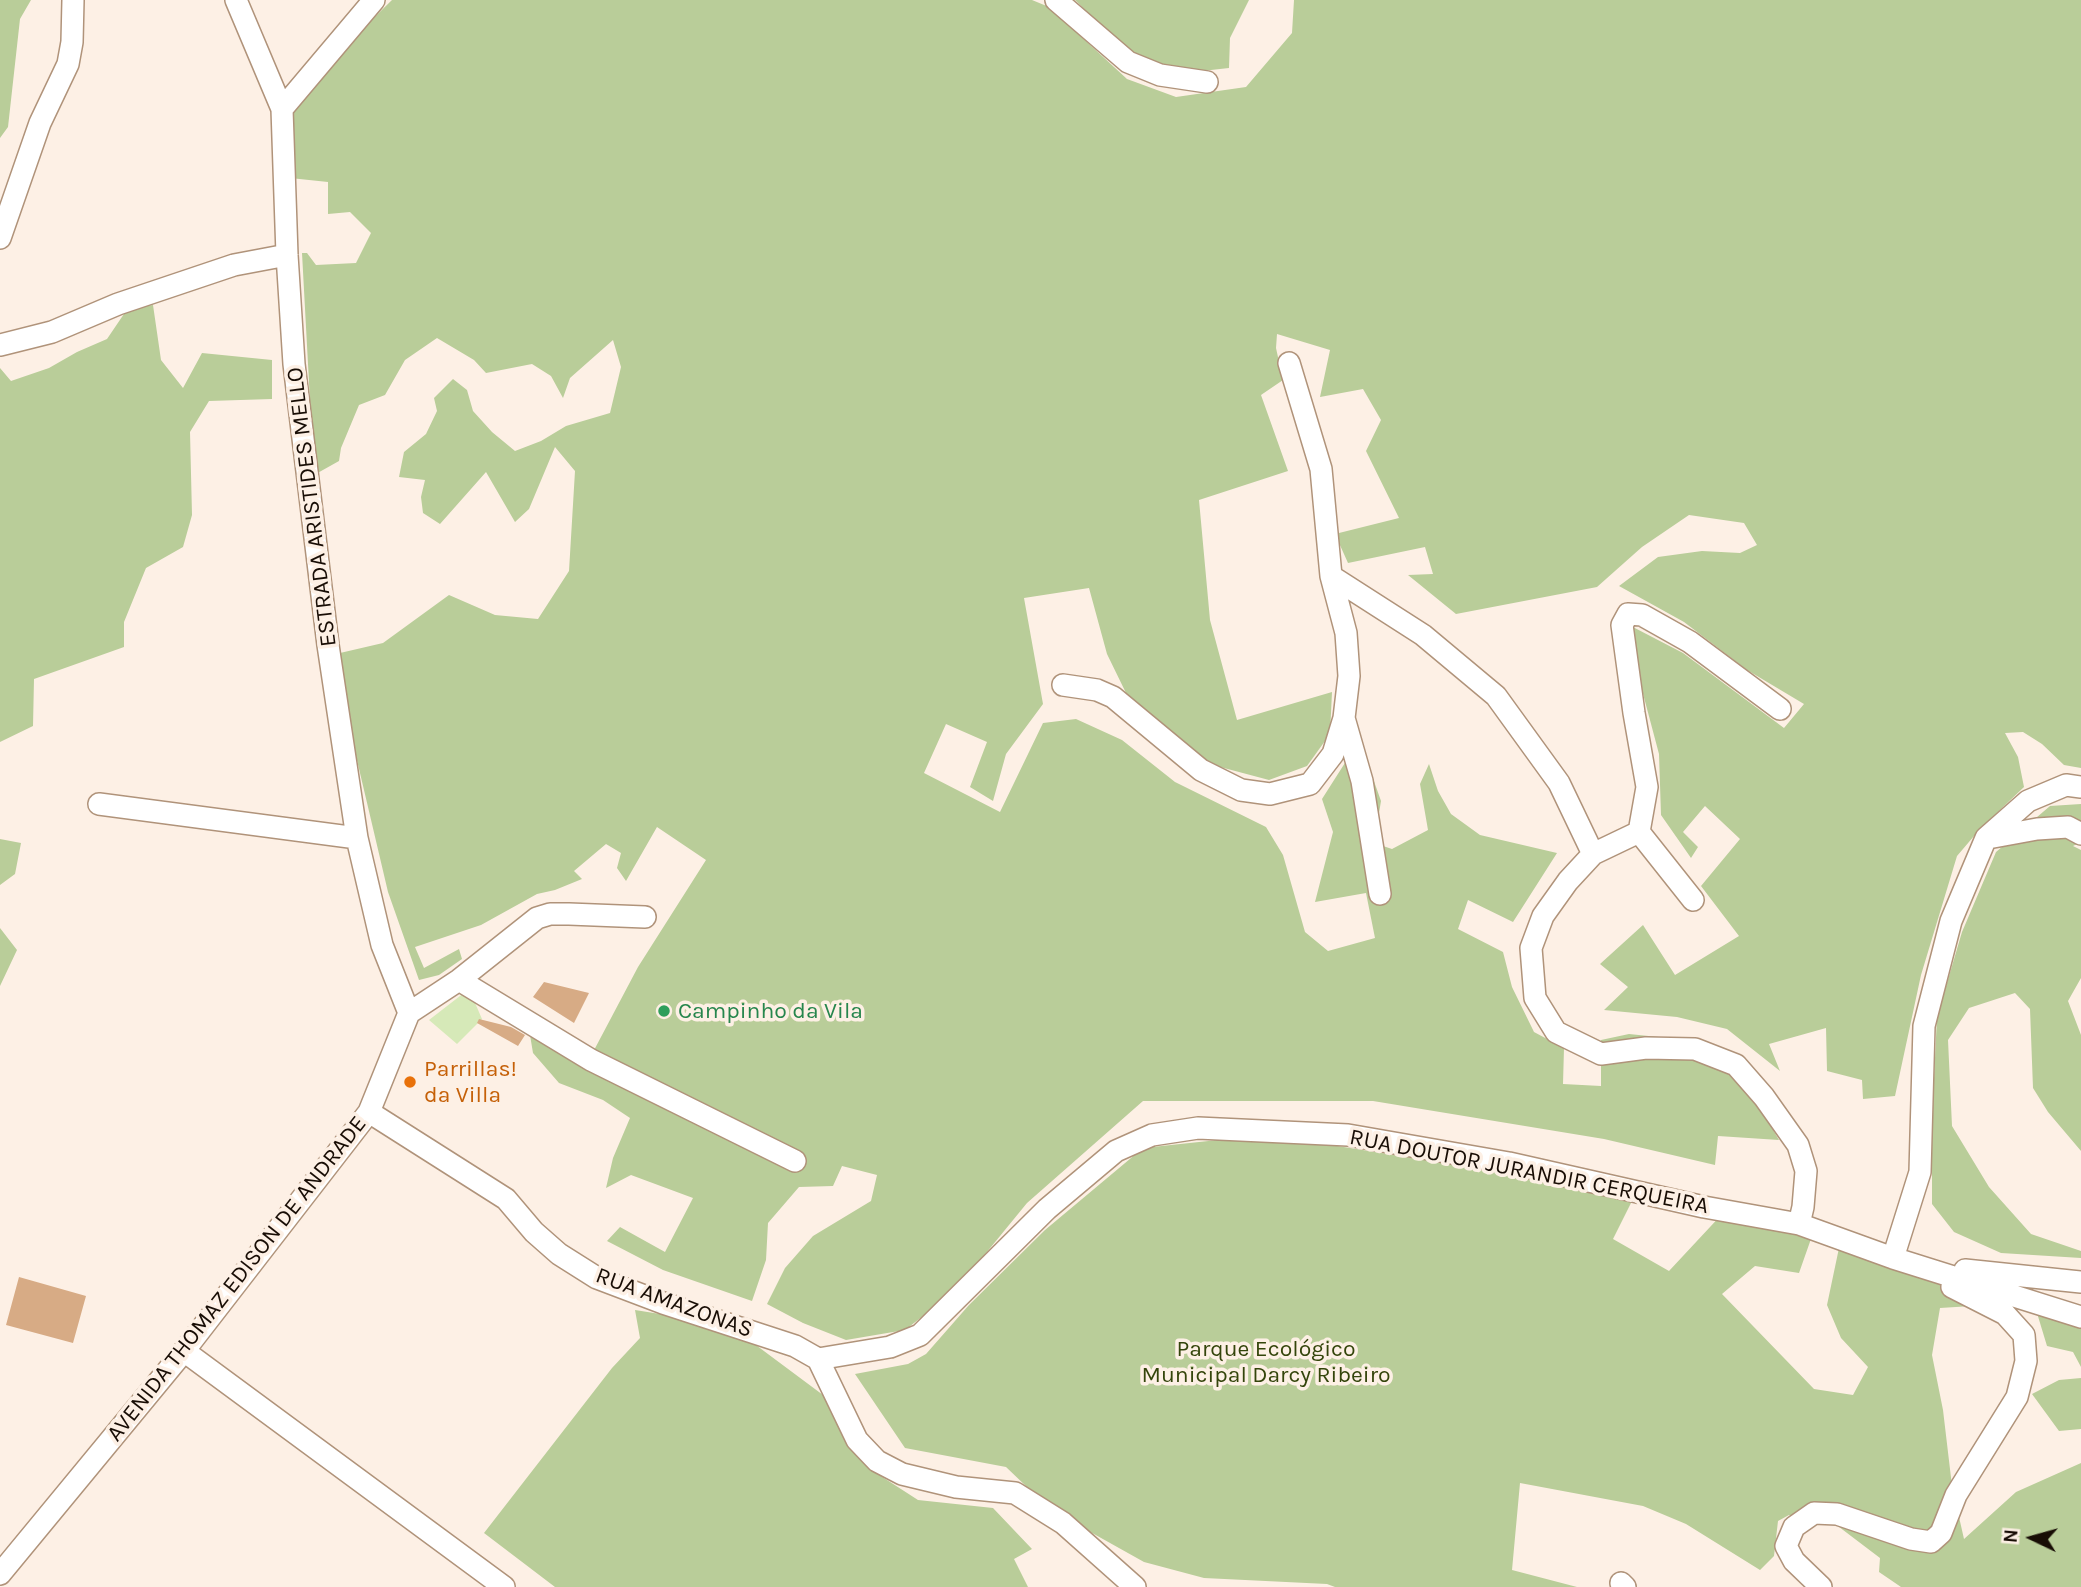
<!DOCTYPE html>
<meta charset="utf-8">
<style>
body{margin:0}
#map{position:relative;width:2081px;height:1587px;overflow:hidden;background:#fdf0e5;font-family:Karla,sans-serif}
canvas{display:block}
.north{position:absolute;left:1997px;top:1503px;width:70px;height:70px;-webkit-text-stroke:5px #fdf0e5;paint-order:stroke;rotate:275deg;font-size:19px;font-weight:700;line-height:28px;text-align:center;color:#180d05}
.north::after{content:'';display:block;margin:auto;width:24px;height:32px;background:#180d05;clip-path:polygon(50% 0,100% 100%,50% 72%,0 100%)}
</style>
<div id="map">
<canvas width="2081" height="1587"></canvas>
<div class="north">N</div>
</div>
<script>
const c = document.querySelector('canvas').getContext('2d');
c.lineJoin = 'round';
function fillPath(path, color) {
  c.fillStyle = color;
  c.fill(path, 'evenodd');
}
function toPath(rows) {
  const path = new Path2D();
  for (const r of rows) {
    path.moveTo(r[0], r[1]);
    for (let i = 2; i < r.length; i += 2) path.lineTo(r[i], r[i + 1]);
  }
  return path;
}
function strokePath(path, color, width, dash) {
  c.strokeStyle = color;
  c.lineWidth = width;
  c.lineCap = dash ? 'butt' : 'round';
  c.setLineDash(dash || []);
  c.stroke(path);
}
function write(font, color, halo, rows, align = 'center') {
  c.font = font + ' Karla,sans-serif';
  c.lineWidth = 7;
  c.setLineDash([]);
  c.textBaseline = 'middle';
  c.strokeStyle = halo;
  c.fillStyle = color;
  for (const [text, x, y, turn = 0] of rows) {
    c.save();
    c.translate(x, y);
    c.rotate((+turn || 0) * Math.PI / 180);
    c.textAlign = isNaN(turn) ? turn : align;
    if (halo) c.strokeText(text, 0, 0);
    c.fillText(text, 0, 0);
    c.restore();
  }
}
fillPath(toPath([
 [469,989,482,1019,457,1044,429,1020]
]), '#d6e9b8');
fillPath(toPath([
 [0,0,31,0,20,19,8,127,0,138],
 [392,0,1032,0,1049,7,1127,79,1176,97,1246,87,1292,33,1294,0,2081,0,2081,768,2064,765,2042,744,2023,732,2005,733,2018,757,2024,787,1980,829,1957,856,1921,975,1895,1096,1863,1099,1862,1080,1827,1071,1826,1028,1769,1044,1780,1071,1727,1029,1677,1017,1604,1010,1628,987,1600,964,1643,925,1675,975,1739,936,1701,886,1740,839,1705,806,1683,832,1698,847,1691,858,1661,815,1659,754,1629,641,1629,625,1683,653,1784,728,1804,704,1747,670,1684,622,1619,586,1658,557,1702,551,1740,553,1757,545,1744,523,1689,515,1642,547,1597,587,1456,614,1408,575,1433,574,1425,547,1348,563,1335,534,1399,518,1366,451,1381,420,1363,389,1320,397,1330,350,1277,334,1276,348,1283,380,1261,395,1288,471,1199,500,1210,620,1237,720,1332,692,1330,734,1307,766,1269,780,1209,764,1126,693,1107,654,1089,588,1024,598,1043,704,1006,754,993,801,970,787,987,742,946,724,924,773,1000,812,1043,723,1076,719,1122,740,1175,782,1266,827,1283,855,1305,932,1328,951,1375,938,1366,893,1315,902,1333,832,1322,799,1357,744,1370,770,1381,801,1374,843,1392,849,1428,830,1420,784,1429,764,1438,791,1451,814,1480,835,1557,853,1513,922,1468,900,1458,929,1503,952,1512,987,1534,1032,1564,1048,1563,1084,1601,1086,1601,1040,1629,1034,1678,1039,1719,1064,1749,1089,1779,1140,1718,1136,1715,1165,1604,1139,1373,1101,1143,1101,1027,1203,955,1291,905,1330,846,1340,803,1323,767,1304,785,1268,813,1236,871,1201,877,1175,842,1166,833,1186,799,1187,768,1223,766,1260,752,1301,663,1270,607,1241,620,1227,665,1252,693,1198,631,1175,606,1188,613,1158,630,1118,603,1100,559,1083,533,1053,530,1035,592,1054,638,967,706,860,657,827,626,881,617,868,621,853,606,844,574,871,582,879,555,890,537,894,481,925,415,947,424,968,459,949,462,959,439,975,419,980,388,892,344,705,340,653,383,643,449,595,495,615,538,619,569,571,575,471,555,447,529,509,515,522,486,472,440,524,423,513,421,497,425,480,399,477,404,452,426,434,437,411,434,398,453,379,467,390,473,411,492,432,515,451,541,441,566,426,610,413,621,367,613,340,570,378,563,398,551,376,532,364,486,373,474,360,437,338,405,360,385,395,359,405,341,448,339,461,314,475,302,253,307,253,316,265,356,263,371,233,350,212,328,214,328,182,290,178,291,109,336,55],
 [1075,0,1249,0,1230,38,1229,68,1175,74,1138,61],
 [153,305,161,360,183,388,202,353,272,360,272,399,209,401,190,432,192,515,183,547,146,568,124,622,124,647,34,679,33,726,0,742,0,368,11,381,49,368,77,352,107,339,128,308],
 [2081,804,2081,842,2073,846,2081,850,2081,978,2068,1001,2081,1035,2081,1151,2048,1112,2033,1088,2030,1009,2015,993,1969,1008,1948,1040,1952,1126,1989,1187,2031,1234,2081,1251,2081,1258,2001,1253,1954,1232,1932,1204,1932,1119,1937,1017,1962,932,1996,852,2050,806],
 [0,839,21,843,15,874,0,885],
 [0,928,17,950,0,986],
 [1227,1139,1331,1145,1636,1193,1613,1239,1669,1271,1724,1212,1812,1236,1799,1273,1755,1266,1722,1294,1814,1389,1853,1395,1868,1367,1841,1338,1827,1305,1839,1248,1937,1277,1972,1306,1940,1308,1932,1355,1943,1410,1952,1486,1964,1539,2016,1492,2081,1463,2081,1587,1901,1587,1879,1572,1880,1558,1822,1514,1805,1526,1789,1515,1778,1521,1774,1556,1760,1570,1686,1524,1643,1506,1520,1483,1512,1570,1577,1587,1335,1587,1327,1584,1204,1578,1144,1562,1051,1510,1006,1467,905,1448,855,1374,908,1364,926,1354,969,1305,1045,1230,1143,1148],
 [635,1310,729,1325,823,1395,873,1471,918,1500,993,1508,1032,1549,1014,1559,1028,1587,555,1587,484,1533,612,1368,640,1338],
 [2037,1313,2081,1329,2081,1367,2073,1352,2047,1346],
 [2081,1378,2081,1429,2059,1431,2032,1394,2059,1380]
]), '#b9cd99');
fillPath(toPath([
 [544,982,589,993,574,1023,533,997],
 [479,1019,511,1027,525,1035,518,1046,477,1023],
 [19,1277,86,1296,73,1343,6,1325]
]), '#d7ab85');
const minor = toPath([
 [236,0,282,109,287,255,294,364,328,645,357,838,382,945,409,1013],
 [1056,0,1128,62,1160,75,1207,82],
 [282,109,374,0],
 [0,238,40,123,68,64,72,42,73,0],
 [0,345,52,332,118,304,234,265,287,255],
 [1289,363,1321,469,1331,576,1423,635,1496,696,1559,783,1593,854],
 [1063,685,1097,690,1113,697,1201,770,1241,790,1270,794,1310,784,1333,754,1344,718,1349,676,1346,633,1331,576],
 [1344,718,1362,781,1380,894],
 [99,804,357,838],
 [1639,832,1647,787,1634,713,1622,625,1628,614,1642,615,1690,642,1780,709],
 [1988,838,2037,829,2068,827,2081,834],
 [1693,900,1639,832,1593,854,1568,881,1543,916,1531,948,1535,998,1556,1032,1601,1054,1646,1048,1695,1049,1736,1065,1764,1097,1798,1145,1806,1171,1803,1207,1799,1224],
 [459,980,591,1060,795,1161],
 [369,1112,506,1199,534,1232,559,1254,597,1278,663,1303,795,1346,818,1359],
 [1893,1258,1920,1172,1924,1026,1951,921,1986,838,2028,801,2066,785,2081,787],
 [1965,1270,2081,1282],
 [184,1351,504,1587],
 [818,1359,890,1347,920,1335,1047,1209,1116,1151,1152,1135,1198,1128,1348,1135,1509,1163,1704,1207,1799,1224,1893,1258,2081,1317],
 [818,1359,857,1440,877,1461,902,1474,956,1487,1015,1493,1063,1523,1135,1587],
 [0,1574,184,1351,369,1112,409,1013,459,980,537,918,550,914,569,914,645,917],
 [1621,1583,1625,1587],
 [1821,1587,1794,1561,1786,1546,1794,1527,1814,1513,1837,1514,1911,1539,1931,1542,1941,1533,1956,1495,2017,1397,2026,1361,2024,1335,2005,1314,1952,1287]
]);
strokePath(minor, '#b0937a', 24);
strokePath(minor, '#fff', 21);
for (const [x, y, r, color] of [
 [664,1011,7,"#2e9e5b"],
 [410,1082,7,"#e8710a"]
]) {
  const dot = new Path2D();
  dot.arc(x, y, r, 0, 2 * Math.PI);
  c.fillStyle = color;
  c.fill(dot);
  strokePath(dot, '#fdf0e5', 2.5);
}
write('23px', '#180d05', '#fdf0e5', [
 ["ESTRADA ARISTIDES MELLO",312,507,-97],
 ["RUA DOUTOR JURANDIR CERQUEIRA",1529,1172,11],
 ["AVENIDA THOMAZ EDISON DE ANDRADE",237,1279,-52],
 ["RUA AMAZONAS",674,1303,20]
]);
write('23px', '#27864d', '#fdf0e5', [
 ["Campinho da Vila",678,1011]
], 'left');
write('23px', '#c56008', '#fdf0e5', [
 ["Parrillas!",424,1069],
 ["da Villa",424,1095]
], 'left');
write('23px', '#34450b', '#fdf0e5', [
 ["Parque Ecológico",1266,1349],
 ["Municipal Darcy Ribeiro",1266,1375]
]);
</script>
